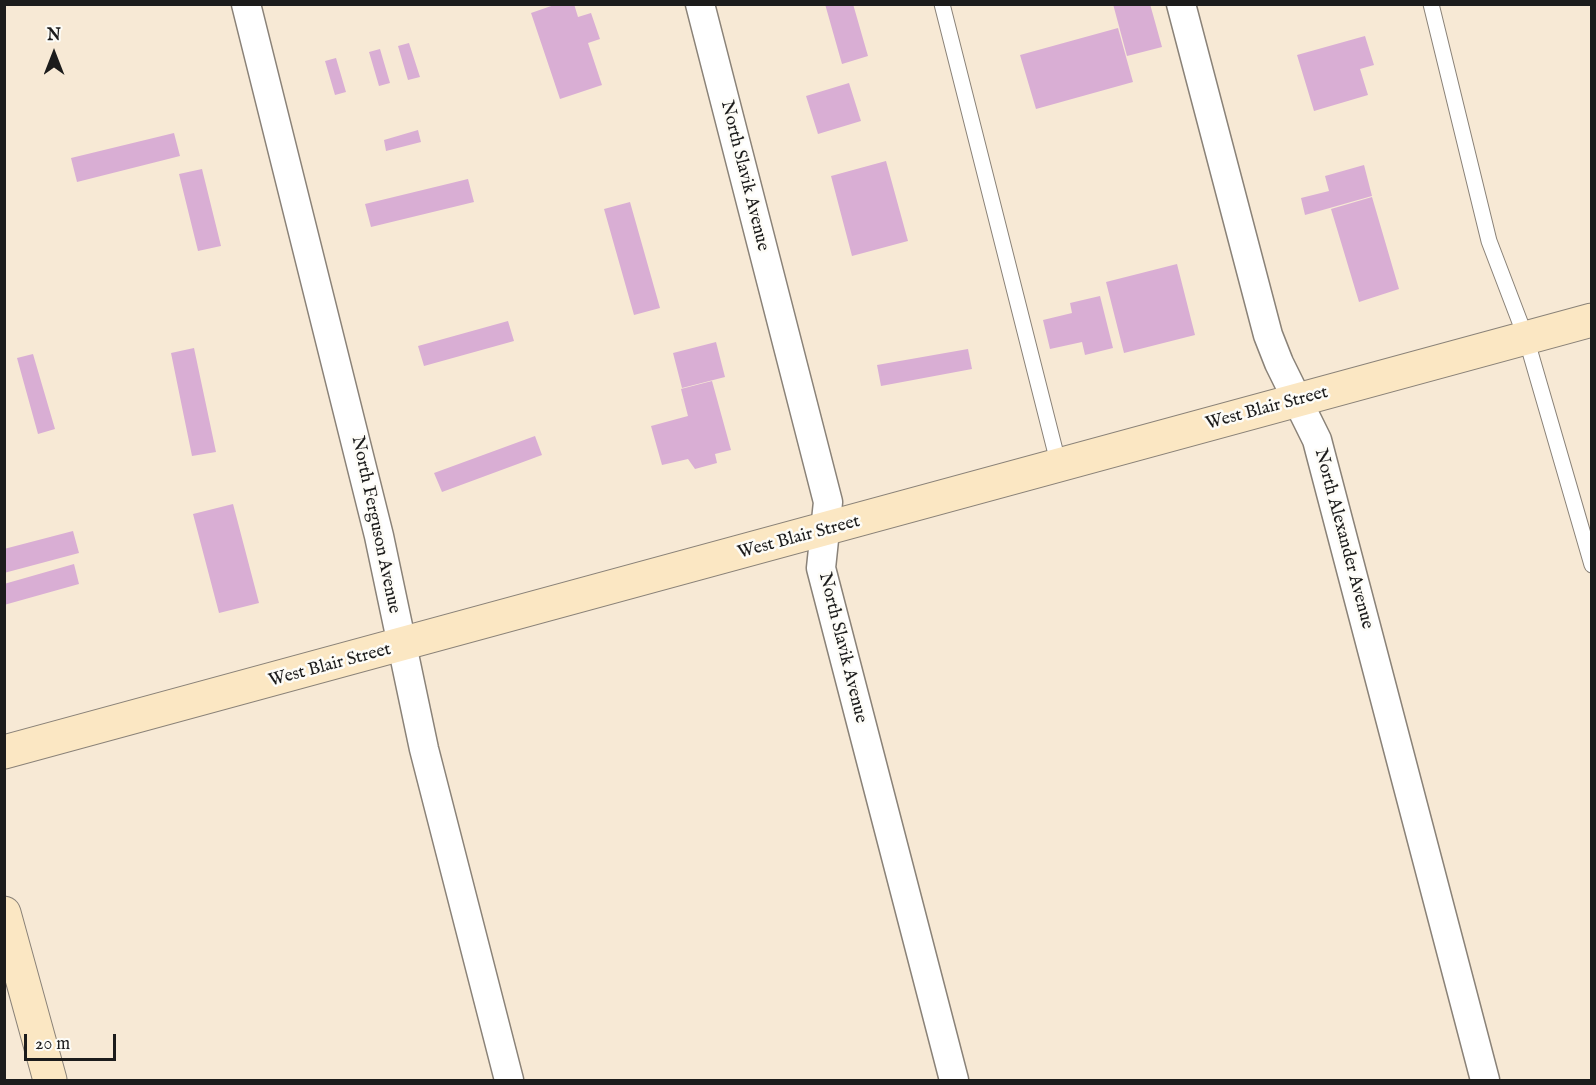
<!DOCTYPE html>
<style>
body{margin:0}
#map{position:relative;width:1596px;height:1085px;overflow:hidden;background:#f7e9d5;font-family:"IM FELL English",serif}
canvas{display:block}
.frame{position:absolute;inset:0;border:6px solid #1c1c1c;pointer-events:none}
.north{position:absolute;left:24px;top:24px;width:60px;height:60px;-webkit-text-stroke:4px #fdfcf7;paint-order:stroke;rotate:0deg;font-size:16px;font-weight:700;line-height:24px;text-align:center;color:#1c1c1c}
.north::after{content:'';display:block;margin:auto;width:21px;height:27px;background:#1c1c1c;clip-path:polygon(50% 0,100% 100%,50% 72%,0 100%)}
.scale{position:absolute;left:24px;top:1034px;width:92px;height:27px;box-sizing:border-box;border:3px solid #1c1c1c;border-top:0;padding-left:8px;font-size:18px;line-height:21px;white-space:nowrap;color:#1c1c1c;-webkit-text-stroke:4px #fdfcf7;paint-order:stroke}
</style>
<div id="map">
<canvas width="1596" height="1085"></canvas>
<div class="frame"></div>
<div class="north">N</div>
<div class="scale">20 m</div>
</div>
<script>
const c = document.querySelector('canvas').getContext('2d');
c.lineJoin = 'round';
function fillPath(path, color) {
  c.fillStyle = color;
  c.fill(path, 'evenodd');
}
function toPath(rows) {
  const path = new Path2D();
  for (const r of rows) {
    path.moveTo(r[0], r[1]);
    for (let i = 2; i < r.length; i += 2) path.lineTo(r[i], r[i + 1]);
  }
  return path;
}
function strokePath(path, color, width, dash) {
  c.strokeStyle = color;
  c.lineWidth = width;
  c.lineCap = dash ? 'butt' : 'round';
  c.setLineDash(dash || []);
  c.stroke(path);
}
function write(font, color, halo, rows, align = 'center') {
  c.font = font + ' "IM FELL English",serif';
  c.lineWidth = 5;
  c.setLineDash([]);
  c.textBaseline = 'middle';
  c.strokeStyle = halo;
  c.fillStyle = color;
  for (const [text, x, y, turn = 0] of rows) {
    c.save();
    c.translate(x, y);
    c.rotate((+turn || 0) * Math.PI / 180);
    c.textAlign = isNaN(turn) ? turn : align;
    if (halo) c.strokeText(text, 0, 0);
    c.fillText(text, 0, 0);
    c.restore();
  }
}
fillPath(toPath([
 [557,4,574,4,578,17,591,13,600,39,588,43,602,85,560,99,531,13],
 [825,4,853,4,868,56,842,64],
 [1113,4,1150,4,1162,47,1127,56],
 [1118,28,1133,82,1036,109,1020,55],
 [1365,36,1374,65,1360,69,1368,95,1314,111,1297,55],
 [409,43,420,77,408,80,398,46],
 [380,49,390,83,379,86,369,52],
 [336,58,346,92,335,95,325,61],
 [849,83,861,121,818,134,806,96],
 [418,130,421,142,386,151,384,140],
 [174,133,180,156,77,182,71,158],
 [886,161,908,241,852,256,831,176],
 [1364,165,1372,196,1305,215,1301,198,1329,191,1325,176],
 [202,169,221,246,198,251,179,174],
 [468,179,474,202,371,227,365,204],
 [1372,197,1399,289,1359,302,1331,209],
 [630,202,660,308,634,315,604,209],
 [1177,264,1195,335,1124,353,1106,282],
 [1100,296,1113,348,1085,355,1082,342,1050,349,1043,320,1072,313,1070,303],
 [508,321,514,341,424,366,418,346],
 [716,342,725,377,682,388,673,353],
 [194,348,216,452,192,456,171,353],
 [968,349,972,369,881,386,877,365],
 [33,354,55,429,38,434,17,358],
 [712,381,731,450,715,454,717,463,695,469,688,459,662,465,651,426,688,416,681,389],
 [535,436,542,455,442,492,434,473],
 [233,504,259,603,219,613,193,514],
 [73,531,79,553,4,573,4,549],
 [74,564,79,584,4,605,4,584]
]), '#d9aed4');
const lane = toPath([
 [942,4,1059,466],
 [1431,4,1489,241,1526,338,1592,565]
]);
const street = toPath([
 [246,4,379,536,424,749,509,1080],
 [700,4,828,502,821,568,954,1080],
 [1181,4,1268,335,1279,363,1317,440,1485,1080]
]);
const secondary = toPath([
 [4,752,1592,320],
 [4,913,50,1080]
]);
strokePath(lane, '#8a8278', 17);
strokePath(street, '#8a8278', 31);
strokePath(secondary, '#8a8278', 35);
strokePath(lane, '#fff', 15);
strokePath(street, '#fff', 28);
strokePath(secondary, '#fbe7c3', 33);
write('18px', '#1c1c1c', '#fdfcf7', [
 ["North Slavik Avenue",744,176,76],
 ["West Blair Street",1267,409,-15],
 ["North Ferguson Avenue",375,525,78],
 ["West Blair Street",799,538,-15],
 ["North Alexander Avenue",1343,539,75],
 ["North Slavik Avenue",842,648,76],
 ["West Blair Street",330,666,-15]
]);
</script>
